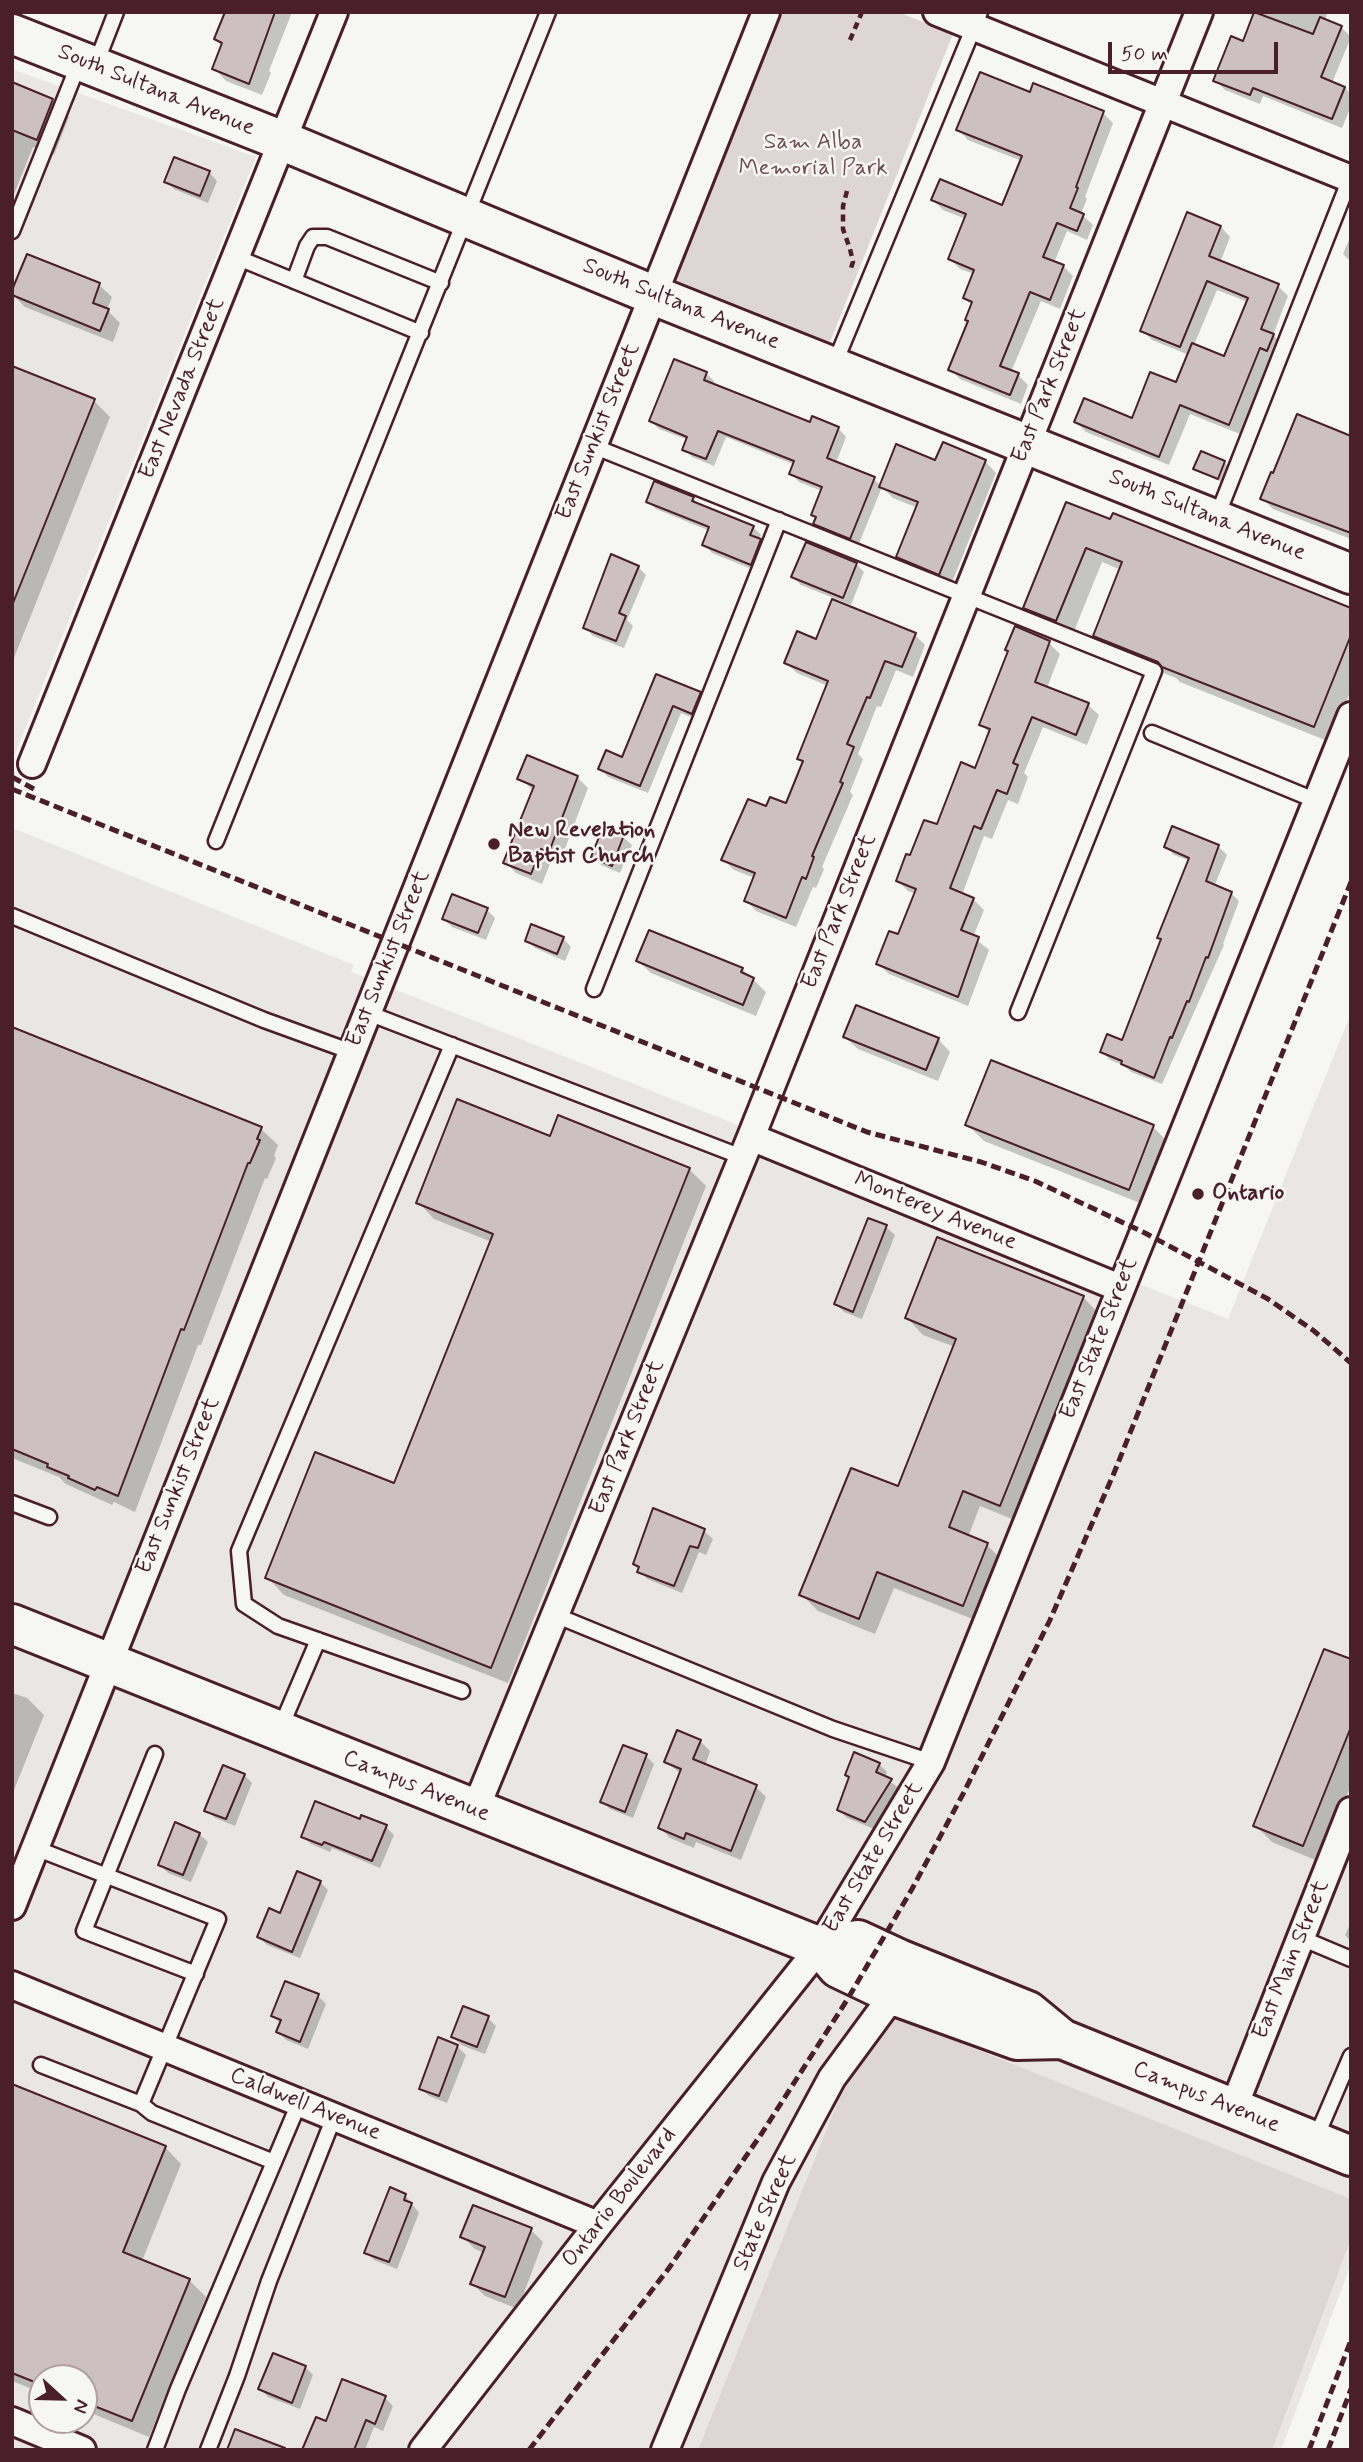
<!DOCTYPE html>
<style>
body{margin:0}
#map{position:relative;width:1363px;height:2462px;overflow:hidden;background:#f6f6f2;font-family:Mynerve,sans-serif}
canvas{display:block}
.frame{position:absolute;inset:0;border:14px solid #4a1f2b;pointer-events:none}
.north{position:absolute;left:28px;top:2364px;width:70px;height:70px;box-sizing:border-box;background:#f6f6f2;border:2px solid #b1a0a2;border-radius:50%;rotate:112deg;font-size:19px;font-weight:700;line-height:28px;text-align:center;color:#4a1f2b}
.north::after{content:'';display:block;margin:auto;width:24px;height:32px;background:#4a1f2b;clip-path:polygon(50% 0,100% 100%,50% 72%,0 100%)}
.scale{position:absolute;left:1108px;top:42px;width:170px;height:32px;box-sizing:border-box;border:4px solid #4a1f2b;border-top:0;padding-left:9px;font-size:21px;line-height:24px;white-space:nowrap;color:#4a1f2b;-webkit-text-stroke:5px #f6f6f2;paint-order:stroke}
</style>
<div id="map">
<canvas width="1363" height="2462"></canvas>
<div class="frame"></div>
<div class="north">N</div>
<div class="scale">50 m</div>
</div>
<script>
const c = document.querySelector('canvas').getContext('2d');
c.lineJoin = 'round';
function fillPath(path, color) {
  c.fillStyle = color;
  c.fill(path, 'evenodd');
}
function toPath(rows) {
  const path = new Path2D();
  for (const r of rows) {
    path.moveTo(r[0], r[1]);
    for (let i = 2; i < r.length; i += 2) path.lineTo(r[i], r[i + 1]);
  }
  return path;
}
function strokePath(path, color, width, dash) {
  c.strokeStyle = color;
  c.lineWidth = width;
  c.lineCap = dash ? 'butt' : 'round';
  c.setLineDash(dash || []);
  c.stroke(path);
}
function write(font, color, halo, rows, align = 'center') {
  c.font = font + ' Mynerve,sans-serif';
  c.lineWidth = 5;
  c.setLineDash([]);
  c.textBaseline = 'middle';
  c.strokeStyle = halo;
  c.fillStyle = color;
  for (const [text, x, y, turn = 0] of rows) {
    c.save();
    c.translate(x, y);
    c.rotate((+turn || 0) * Math.PI / 180);
    c.textAlign = isNaN(turn) ? turn : align;
    if (halo) c.strokeText(text, 0, 0);
    c.fillText(text, 0, 0);
    c.restore();
  }
}
fillPath(toPath([
 [12,69,256,157,12,761],
 [12,828,354,965,351,972,1228,1319,1351,1013,1351,2264,1281,2450,12,2450],
 [42,2378,84,2378,84,2420,42,2420]
]), '#e9e6e3');
fillPath(toPath([
 [780,12,898,12,953,34,830,342,673,279],
 [892,2016,1351,2199,1351,2238,1272,2450,698,2450,839,2099]
]), '#ddd6d5');
fillPath(toPath([
 [227,12,292,12,269,71,271,73,262,95,226,81,214,68,223,46,216,39],
 [1261,12,1328,12,1325,20,1341,27,1351,37,1332,83,1345,88,1351,94,1351,106,1342,128,1263,96,1260,104,1225,90,1215,80,1244,43],
 [12,84,52,100,69,117,54,155,33,147,12,199],
 [1034,85,1103,113,1113,123,1085,197,1087,199,1081,214,1093,225,1087,240,1067,231,1054,263,1063,266,1073,276,1060,309,1041,301,1011,372,1018,375,1028,385,1021,404,960,379,950,369,969,322,972,305,965,298,974,274,960,269,950,259,966,219,943,210,933,200,1003,208,1022,161,968,140,959,130,1031,94],
 [209,172,217,181,208,203,174,189,166,181],
 [1188,214,1221,227,1230,237,1220,263,1278,286,1288,296,1273,335,1283,345,1277,360,1271,357,1240,434,1190,414,1169,465,1086,432,1076,422,1133,420,1177,384,1189,355,1152,340,1142,330],
 [1217,290,1248,302,1225,358,1194,345],
 [1351,235,1351,262,1343,254],
 [28,256,99,285,112,297,107,310,120,323,113,342,25,307,12,294],
 [12,368,94,401,110,417,12,663],
 [706,373,714,381,713,386,811,424,838,428,846,437,836,463,874,479,881,486,936,462,985,461,996,473,951,585,910,568,898,557,918,508,893,498,882,487,858,546,823,531,815,523,817,519,813,515,822,491,799,482,791,473,795,465,726,437,714,466,692,457,684,449,688,440,659,429,651,421],
 [1351,438,1351,539,1273,509,1262,498],
 [1224,462,1228,466,1221,482,1195,469],
 [693,498,700,506,753,527,761,535,759,540,768,549,759,572,712,553,704,545,710,531,656,509,648,501],
 [1067,504,1351,610,1351,690,1330,742,1180,682,1176,678,1111,652,1095,636,1121,570,1102,562,1072,636,1041,623,1025,607],
 [856,564,864,572,851,605,801,585,793,577],
 [638,567,646,575,627,620,633,626,624,648,593,636,585,627],
 [1016,628,1049,643,1060,654,1047,688,1088,705,1099,715,1087,745,1043,727,1024,773,1028,777,1018,804,1008,800,992,839,984,836,962,895,973,899,984,910,973,937,989,950,968,1006,889,974,878,964,899,937,916,894,908,891,898,881,911,858,938,827,976,770,990,734,981,724,1009,652],
 [915,635,925,645,913,677,896,670,881,707,877,706,858,754,863,759,850,792,853,795,822,867,824,869,816,888,813,887,796,927,756,911,746,900,755,878,734,870,723,859,767,809,787,805,804,763,799,758,828,686,797,673,786,663,817,641],
 [657,677,700,694,708,702,700,721,681,713,648,793,608,777,600,769,623,760],
 [577,777,588,788,560,862,552,859,542,884,516,873,505,862,534,791,519,778],
 [604,829,623,837,632,845,620,873,601,865,593,857],
 [1173,829,1219,847,1227,855,1214,887,1231,893,1239,901,1223,944,1224,945,1162,1084,1131,1072,1125,1066,1110,1060,1102,1052,1123,1042,1162,941,1159,937,1190,861,1174,855,1166,847],
 [487,910,495,918,486,940,452,927,444,919],
 [563,938,571,947,565,961,535,948,527,940],
 [638,961,742,969,766,992,756,1016,651,973],
 [12,1029,261,1129,278,1145,274,1156,276,1158,267,1179,265,1178,201,1345,198,1345,135,1512,114,1502,112,1505,66,1484,59,1477,12,1458],
 [845,1037,938,1039,950,1052,938,1081,858,1049],
 [967,1124,1153,1127,1170,1144,1145,1205,984,1141],
 [551,1138,689,1169,706,1186,508,1683,284,1595,268,1578,395,1486,492,1242,434,1219,418,1202],
 [869,1220,886,1227,895,1235,862,1319,844,1312,836,1304],
 [1083,1297,1099,1314,1017,1521,980,1506,968,1537,987,1545,1003,1561,980,1622,894,1588,875,1634,818,1611,801,1594,899,1488,955,1347,923,1335,907,1318],
 [654,1511,704,1531,713,1539,706,1555,699,1552,682,1593,647,1579,635,1564],
 [1351,1661,1351,1785,1320,1862,1272,1842,1255,1825],
 [12,1693,27,1698,44,1715,12,1795],
 [700,1741,710,1751,705,1766,756,1787,766,1797,741,1860,696,1842,694,1848,670,1838,660,1828,681,1774,666,1762],
 [624,1747,646,1756,654,1764,633,1818,610,1809,602,1801],
 [879,1764,887,1772,885,1778,899,1788,874,1829,847,1818,839,1810,851,1779,847,1775],
 [244,1775,252,1783,235,1826,215,1818,207,1810],
 [361,1821,386,1827,394,1835,380,1868,332,1848,330,1852,311,1844,303,1836],
 [199,1834,208,1842,191,1882,168,1873,160,1865],
 [320,1882,328,1890,300,1958,267,1945,259,1937],
 [1351,1922,1351,1941,1345,1935],
 [318,1996,326,2004,308,2049,286,2040,278,2032,281,2024,273,2016],
 [488,2018,496,2026,485,2054,461,2045,453,2037],
 [439,2040,458,2047,466,2055,447,2103,429,2096,421,2088],
 [12,2086,165,2147,181,2164,142,2261,189,2280,206,2297,149,2437,84,2410,84,2378,42,2378,42,2393,12,2381],
 [405,2195,419,2213,397,2269,374,2260,366,2252],
 [531,2230,543,2242,518,2309,485,2296,472,2283,484,2253,475,2249,462,2236],
 [305,2367,313,2375,300,2409,268,2397,260,2389],
 [385,2398,393,2406,383,2431,374,2427,365,2450,306,2450,327,2423]
]), '#0003');
const building = toPath([
 [225,12,275,12,249,84,212,69,222,43,214,39,225,12],
 [1254,12,1313,34,1320,17,1342,26,1321,77,1345,87,1332,119,1253,88,1250,95,1213,81,1231,36,1243,41,1254,12],
 [980,72,1030,92,1033,83,1104,111,1076,187,1078,188,1070,208,1084,214,1077,231,1057,223,1043,257,1064,265,1050,300,1030,292,1000,366,1019,373,1010,395,948,370,968,321,965,320,972,302,963,298,974,270,948,259,966,214,931,200,940,179,1002,205,1022,156,956,130,980,72],
 [12,82,53,99,37,140,12,130,12,82],
 [174,157,210,171,200,196,164,182,174,157],
 [1187,212,1221,226,1209,256,1279,284,1261,329,1274,334,1267,351,1260,348,1229,425,1180,405,1159,457,1074,422,1084,398,1132,418,1150,372,1176,382,1192,343,1224,356,1248,298,1207,281,1180,347,1140,331,1187,212],
 [27,254,100,283,93,303,109,309,100,331,12,295,12,290,27,254],
 [674,359,707,372,704,380,810,422,812,416,839,427,827,458,875,477,850,539,813,524,816,517,811,515,822,487,789,474,794,461,718,431,706,459,682,450,687,437,649,421,674,359],
 [12,366,95,399,13,603,12,603,12,366],
 [1297,414,1351,436,1351,533,1260,499,1271,472,1273,473,1297,414],
 [943,442,986,460,939,575,896,557,918,502,879,487,896,444,935,460,943,442],
 [1201,451,1225,461,1218,479,1193,469,1201,451],
 [654,481,694,497,692,501,754,526,750,535,761,539,751,565,702,545,709,527,646,502,654,481],
 [1066,502,1110,519,1113,513,1351,608,1351,635,1314,727,1162,667,1158,662,1093,636,1122,562,1086,548,1056,621,1023,608,1066,502],
 [806,542,857,563,843,598,791,577,806,542],
 [611,554,639,566,619,613,626,616,616,641,583,628,611,554],
 [832,599,916,633,902,667,885,661,870,698,867,697,847,744,854,747,840,782,843,783,812,856,814,857,806,879,802,877,786,918,744,901,755,873,721,860,748,799,766,806,770,797,786,803,803,761,797,759,828,681,784,663,797,631,816,639,832,599],
 [1015,626,1050,641,1035,682,1089,703,1076,735,1032,717,1013,763,1018,765,1007,794,997,790,981,829,974,826,950,888,974,898,961,930,979,937,958,997,876,964,889,931,898,934,916,889,896,881,906,854,910,855,924,820,937,824,961,762,975,768,990,729,979,725,1008,651,1005,650,1015,626],
 [656,674,701,692,692,714,673,706,640,786,598,769,606,750,622,757,656,674],
 [527,755,578,776,549,852,541,849,531,874,503,863,534,786,517,779,527,755],
 [1172,826,1219,845,1206,881,1232,892,1208,958,1206,957,1189,1002,1187,1001,1172,1038,1170,1037,1154,1078,1121,1064,1122,1061,1100,1052,1107,1034,1122,1040,1161,939,1157,938,1189,858,1164,847,1172,826],
 [603,827,624,835,612,866,591,857,603,827],
 [452,894,488,908,478,933,442,919,452,894],
 [531,924,564,937,557,954,525,941,531,924],
 [649,930,743,968,741,972,754,978,743,1005,636,961,649,930],
 [856,1005,939,1038,926,1070,843,1037,856,1005],
 [12,1027,262,1127,257,1139,260,1140,250,1163,248,1163,184,1330,181,1329,118,1496,97,1487,95,1490,68,1478,69,1476,47,1467,48,1464,12,1449,12,1027],
 [991,1060,1154,1125,1129,1190,965,1125,991,1060],
 [457,1099,550,1136,558,1115,690,1168,491,1668,265,1578,315,1452,394,1483,493,1234,416,1203,457,1099],
 [868,1218,887,1225,853,1312,834,1304,868,1218],
 [937,1237,1084,1296,1000,1506,963,1491,949,1527,988,1543,963,1606,877,1572,859,1619,799,1595,851,1468,898,1486,956,1339,905,1318,937,1237],
 [653,1508,705,1529,698,1548,690,1546,674,1586,637,1572,639,1567,633,1564,653,1508],
 [1324,1649,1351,1659,1351,1727,1303,1846,1253,1826,1324,1649],
 [677,1730,701,1740,693,1759,757,1785,731,1851,686,1833,684,1839,658,1828,681,1769,664,1762,677,1730],
 [623,1745,647,1754,625,1812,600,1802,623,1745],
 [854,1752,880,1763,876,1772,892,1779,865,1822,837,1810,849,1777,845,1775,854,1752],
 [223,1765,245,1774,226,1819,204,1811,223,1765],
 [315,1801,360,1819,361,1815,387,1825,372,1861,324,1842,322,1845,301,1837,315,1801],
 [175,1822,200,1833,183,1875,158,1865,175,1822],
 [297,1871,321,1881,292,1952,257,1937,269,1908,280,1913,297,1871],
 [285,1981,319,1994,300,2042,276,2032,281,2020,271,2016,285,1981],
 [463,2006,489,2016,477,2047,451,2037,463,2006],
 [438,2037,458,2045,439,2096,419,2089,438,2037],
 [12,2084,166,2146,123,2252,190,2279,132,2421,84,2402,84,2378,42,2378,42,2385,12,2373,12,2084],
 [390,2187,406,2194,404,2200,412,2203,389,2262,364,2253,390,2187],
 [473,2205,532,2228,505,2297,470,2284,485,2247,460,2237,473,2205],
 [273,2353,306,2366,292,2403,258,2389,273,2353],
 [342,2379,386,2396,375,2424,366,2420,354,2450,302,2450,316,2417,326,2421,342,2379],
 [235,2429,285,2448,285,2450,227,2450,235,2429]
]);
fillPath(building, '#ccc1c0');
strokePath(building, '#4a1f2b', 2);
const lane = toPath([
 [95,66,116,12],
 [12,231,79,63],
 [236,257,421,333],
 [294,281,307,246,313,237,327,237,441,283],
 [834,365,980,12],
 [593,446,1154,671,1018,1012],
 [1216,519,1351,176],
 [1152,733,1317,801],
 [216,841,548,12],
 [12,916,264,1020,352,1052],
 [594,989,779,520],
 [368,1013,742,1157],
 [452,1045,239,1551,244,1604,278,1626,462,1691],
 [12,1503,49,1517],
 [555,1615,833,1729,931,1762],
 [280,1729,318,1640],
 [155,1754,84,1931,196,1974],
 [35,1848,218,1919,141,2104,152,2113,274,2162],
 [1301,1938,1351,1959],
 [41,2065,141,2104],
 [1315,2140,1351,2056],
 [155,2450,178,2389,299,2103],
 [208,2450,237,2376,269,2281,334,2117]
]);
const street = toPath([
 [937,12,1351,179],
 [32,764,334,12],
 [751,1137,1120,1288],
 [475,1810,751,1137,1199,12],
 [12,1906,766,12],
 [12,1985,598,2225],
 [1233,2109,1351,1811],
 [12,2421,82,2450],
 [423,2450,598,2225,820,1947,931,1762,1351,716],
 [665,2450,776,2182,832,2078,885,2006,901,1998]
]);
const secondary = toPath([
 [12,34,283,141,653,295,1351,574],
 [12,1624,820,1947,838,1968,901,1998,1017,2040,1062,2039],
 [820,1947,858,1940,899,1959,1028,2011,1062,2039,1351,2156]
]);
strokePath(lane, '#4a1f2b', 19);
strokePath(street, '#4a1f2b', 32);
strokePath(secondary, '#4a1f2b', 44);
strokePath(toPath([
 [850,40,862,12],
 [847,191,843,206,843,229,850,249,853,262,851,268]
]), '#4a1f2b', 4.5, [7, 5]);
strokePath(lane, '#f6f6f2', 14);
strokePath(street, '#f6f6f2', 26);
strokePath(secondary, '#f6f6f2', 38);
strokePath(toPath([
 [12,777,34,789],
 [12,789,867,1132,981,1162,1035,1181,1145,1233,1268,1299,1314,1331,1351,1363],
 [529,2450,669,2268,762,2133,847,2000,912,1889,963,1794,1050,1620,1114,1473,1351,882],
 [1309,2450,1351,2340],
 [1328,2450,1351,2389]
]), '#4a1f2b', 5, [10, 5]);
for (const [x, y, r, color] of [
 [494,844,7,"#4a1f2b"],
 [1198,1194,7,"#4a1f2b"]
]) {
  const dot = new Path2D();
  dot.arc(x, y, r, 0, 2 * Math.PI);
  c.fillStyle = color;
  c.fill(dot);
  strokePath(dot, '#f6f6f2', 2.5);
}
write('23px', '#4a1f2b', '#f6f6f2', [
 ["South Sultana Avenue",156,91,22],
 ["South Sultana Avenue",681,305,22],
 ["East Park Street",1050,386,-68],
 ["East Nevada Street",183,389,-68],
 ["East Sunkist Street",599,432,-68],
 ["South Sultana Avenue",1207,516,22],
 ["East Park Street",840,912,-68],
 ["East Sunkist Street",389,959,-68],
 ["Monterey Avenue",935,1212,22],
 ["East State Street",1100,1339,-68],
 ["East Park Street",628,1438,-68],
 ["East Sunkist Street",179,1486,-68],
 ["Campus Avenue",416,1787,22],
 ["East State Street",874,1858,-59],
 ["East Main Street",1292,1960,-68],
 ["Campus Avenue",1206,2098,22],
 ["Caldwell Avenue",305,2105,22],
 ["Ontario Boulevard",620,2198,-52],
 ["State Street",766,2213,-66]
]);
write('23px', '#6f4d56', '#f6f6f2', [
 ["Sam Alba",813,143],
 ["Memorial Park",813,169]
]);
write('bold 23px', '#4a1f2b', '#f6f6f2', [
 ["New Revelation",508,831],
 ["Baptist Church",508,857],
 ["Ontario",1212,1194]
], 'left');
</script>
